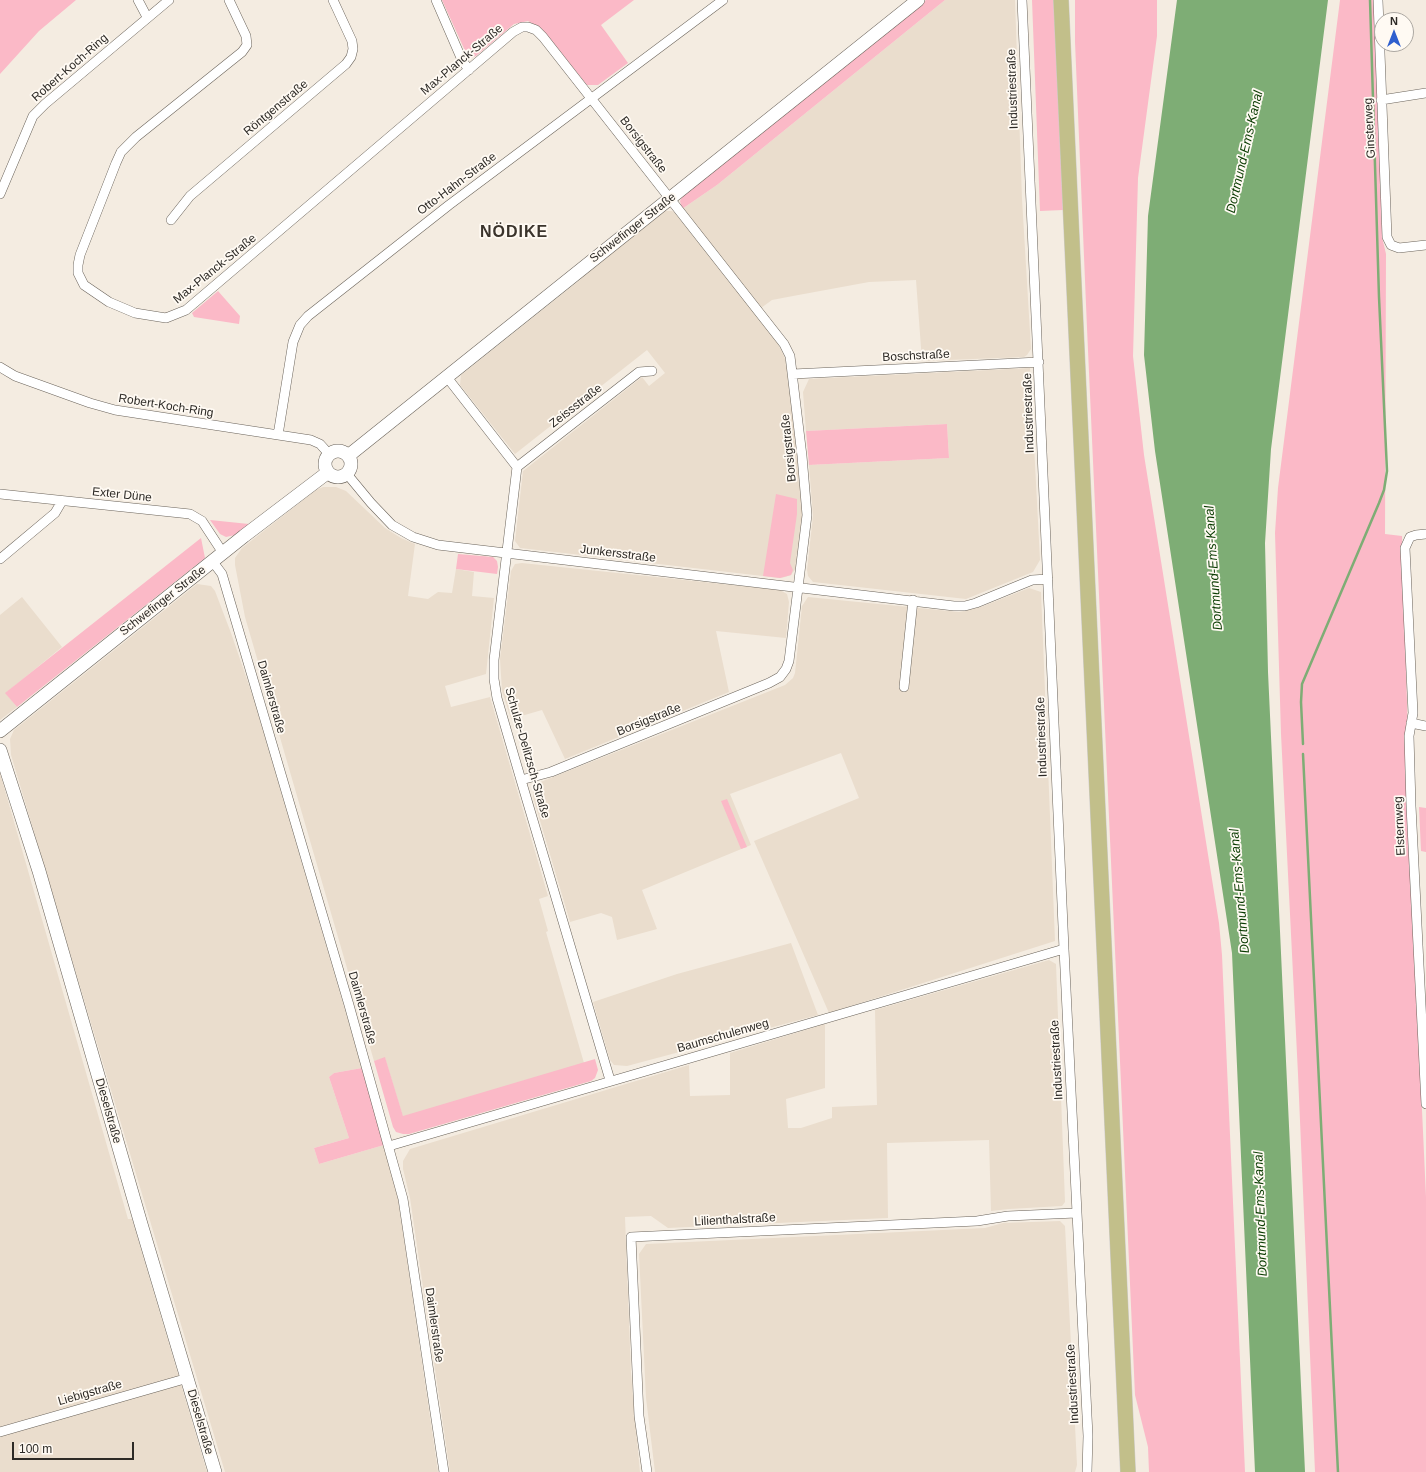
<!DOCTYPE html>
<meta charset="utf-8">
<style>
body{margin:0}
#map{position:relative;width:1426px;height:1472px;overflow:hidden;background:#f4ece1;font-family:Helvetica,sans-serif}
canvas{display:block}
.north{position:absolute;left:1374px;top:12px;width:40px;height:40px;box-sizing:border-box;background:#fffaf3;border:1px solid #aba7a1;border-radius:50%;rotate:0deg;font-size:11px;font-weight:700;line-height:16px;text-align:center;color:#2d2a26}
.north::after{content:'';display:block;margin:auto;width:14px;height:18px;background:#2f5fce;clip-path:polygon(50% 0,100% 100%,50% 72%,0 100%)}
.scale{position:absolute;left:12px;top:1442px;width:122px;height:18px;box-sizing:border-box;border:2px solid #2d2a26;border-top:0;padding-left:5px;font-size:12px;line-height:14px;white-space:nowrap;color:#2d2a26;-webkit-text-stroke:3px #fffaf3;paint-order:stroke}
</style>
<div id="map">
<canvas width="1426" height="1472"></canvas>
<div class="north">N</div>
<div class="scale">100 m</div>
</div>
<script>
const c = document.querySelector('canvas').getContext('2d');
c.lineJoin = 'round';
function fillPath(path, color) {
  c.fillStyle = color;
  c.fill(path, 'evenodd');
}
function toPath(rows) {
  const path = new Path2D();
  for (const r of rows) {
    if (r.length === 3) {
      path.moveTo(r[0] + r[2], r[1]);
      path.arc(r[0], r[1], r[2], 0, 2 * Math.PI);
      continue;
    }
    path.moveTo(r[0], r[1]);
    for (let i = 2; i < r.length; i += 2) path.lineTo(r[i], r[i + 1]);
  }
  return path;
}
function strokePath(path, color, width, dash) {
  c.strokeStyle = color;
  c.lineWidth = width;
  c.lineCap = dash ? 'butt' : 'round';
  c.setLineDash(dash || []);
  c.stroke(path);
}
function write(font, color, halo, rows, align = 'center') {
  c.font = font + ' Helvetica,sans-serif';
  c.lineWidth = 3.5;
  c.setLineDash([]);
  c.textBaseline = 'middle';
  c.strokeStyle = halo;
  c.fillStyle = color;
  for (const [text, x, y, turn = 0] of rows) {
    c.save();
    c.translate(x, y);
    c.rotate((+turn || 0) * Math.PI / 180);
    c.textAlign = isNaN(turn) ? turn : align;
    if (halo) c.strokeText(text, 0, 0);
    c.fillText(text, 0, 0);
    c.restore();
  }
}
fillPath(toPath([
 [945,0,1015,0,1022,199,1031,349,1027,355,1024,357,922,361,916,280,869,282,793,296,772,300,761,308,682,209,717,185],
 [663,211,672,211,675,213,776,340,784,356,790,375,803,513,797,567,791,575,785,577,780,578,520,548,515,541,523,471,642,377,649,386,665,373,647,350,515,454,460,385,461,375,581,279,579,276],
 [1030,368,1040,560,1033,572,966,599,813,582,808,576,807,570,813,516,809,465,949,458,947,424,806,431,803,392,809,379],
 [323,487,336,487,346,491,385,528,401,538,415,544,408,596,428,599,438,592,452,593,456,569,474,572,472,596,494,598,486,674,445,686,451,707,490,697,548,896,539,899,548,931,546,932,584,1063,403,1117,385,1058,374,1061,245,617,235,565,235,558,242,548,316,490],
 [522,563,780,590,787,594,789,602,786,638,716,631,729,692,565,759,542,710,511,719,502,691,500,659,511,571,515,564],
 [197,584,211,586,215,591,231,633,253,697,362,1068,334,1073,329,1077,349,1138,314,1148,319,1164,384,1145,398,1198,438,1472,225,1472,11,755,10,739,14,730],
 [1029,588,1041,592,1055,941,829,1013,754,841,859,798,841,753,730,794,751,845,642,890,657,929,617,940,612,917,601,913,570,922,533,797,533,792,538,783,785,685,793,678,795,673,802,606,808,597,959,612,981,607],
 [22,597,62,647,6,693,17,707,0,720,0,615],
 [0,773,128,1219,132,1219,207,1472,0,1472],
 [791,943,818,1015,627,1066,614,1065,610,1060,593,1002,677,974],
 [1049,960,1056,964,1065,1202,1062,1206,1009,1209,991,1211,989,1140,887,1143,888,1218,668,1228,651,1216,625,1217,631,1374,640,1472,450,1472,410,1198,403,1169,403,1161,410,1149,689,1065,690,1096,730,1095,730,1053,825,1024,825,1088,786,1099,788,1128,801,1128,832,1118,832,1107,877,1105,875,1010],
 [1060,1221,1065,1226,1077,1465,1075,1472,655,1472,646,1398,639,1254,646,1244,985,1228,1003,1223]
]), '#eaddcd');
fillPath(toPath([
 [0,0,76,0,39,31,0,74],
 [442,0,634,0,601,25,628,63,598,85,587,85,542,29,528,21,514,24,476,56,471,58,466,53],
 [926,0,945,0,717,185,682,209,680,201,685,191],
 [1032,0,1054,0,1063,210,1040,211],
 [1075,0,1157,0,1157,36,1138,178,1133,356,1144,455,1219,923,1222,955,1245,1472,1149,1472,1148,1447,1135,1395,1087,328,1075,42],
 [1340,0,1375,0,1382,237,1386,254,1385,534,1402,536,1414,936,1426,1197,1426,1472,1315,1472,1298,1074,1281,734,1275,533,1278,488],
 [218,291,240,316,239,324,194,317,192,313],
 [947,424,949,458,809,465,806,431],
 [776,494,797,499,797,514,790,563,793,570,791,575,780,578,763,576],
 [210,520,249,524,235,535,226,537,220,534],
 [201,538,205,558,17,707,5,693],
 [458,554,493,557,497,561,498,567,497,574,456,569],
 [727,799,747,847,741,849,721,801],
 [1419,807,1426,808,1426,852,1421,851],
 [385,1057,403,1116,595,1059,598,1070,595,1078,591,1081,409,1134,403,1134,396,1132,393,1127,374,1061],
 [362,1068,384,1145,319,1164,314,1148,349,1138,329,1077,334,1073]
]), '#fbb9c7');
fillPath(toPath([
 [1177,0,1328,0,1271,449,1265,543,1268,672,1305,1472,1255,1472,1232,953,1155,451,1144,355,1148,216]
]), '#7ead75');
strokePath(toPath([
 [1303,744,1301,702,1302,684,1379,503,1384,490,1387,471,1379,297,1370,0],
 [1303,754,1338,1472]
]), '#7ead75', 2.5);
const street = toPath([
 [138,0,147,17],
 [229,0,246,36,247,45,242,52,136,137,121,152,116,163,80,255,78,265,78,273,84,285,109,302,135,313,166,318,186,310,513,32,522,27,528,27,536,30,543,37,784,344,790,356,802,456,807,515,789,661,786,669,780,677,769,683,551,772,521,780],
 [436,0,462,60,469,70],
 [1022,0,1064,949,1088,1436,1087,1472],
 [1378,0,1387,237,1391,245,1399,248,1426,245],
 [1381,100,1426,93],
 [0,194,33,116,45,104,169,0],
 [171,220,190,196,346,64,351,57,353,49,352,41,333,0],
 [0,367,15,376,90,403,115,410,311,440,320,444,329,454],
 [793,374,1039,362],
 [446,376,517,467,494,660,494,679,497,698,521,780,610,1080],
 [278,435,293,342,300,325,308,316,449,205,723,0],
 [517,467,639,372,652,371],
 [347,474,371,503,392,525,413,537,438,545,954,606,965,606,976,603,1032,580,1048,579],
 [0,494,190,514,202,521,223,553],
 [1426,534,1416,535,1410,537,1405,548,1413,713,1409,736,1411,806,1426,1104],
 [0,559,55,513,62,501],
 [213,562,222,574,349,1005,403,1199,444,1472],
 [904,687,913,600],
 [1411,723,1426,726],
 [389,1146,1064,949],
 [0,1432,188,1378],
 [647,1472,639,1416,631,1237,977,1221,1008,1216,1076,1213]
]);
const secondary = toPath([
 [338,464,13],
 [348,456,918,0],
 [0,731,244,536,327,473],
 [0,750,39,871,141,1224,215,1472]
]);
const primary = toPath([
 [1061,0,1128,1472]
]);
strokePath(street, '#6a635a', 10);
strokePath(secondary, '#6a635a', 14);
strokePath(primary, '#cdcccb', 16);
strokePath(street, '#fff', 9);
strokePath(secondary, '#fff', 13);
strokePath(primary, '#c2bf8a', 15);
write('12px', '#2d2a26', '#fffaf3', [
 ["Max-Planck-Straße",462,60,-40],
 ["Robert-Koch-Ring",70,68,-41],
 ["Industriestraße",1013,89,-92],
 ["Röntgenstraße",276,108,-40],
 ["Ginsterweg",1370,128,-93],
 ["Borsigstraße",643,145,52],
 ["Otto-Hahn-Straße",457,184,-37],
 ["Schwefinger Straße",633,228,-38],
 ["Max-Planck-Straße",215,269,-39],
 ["Boschstraße",916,356,-3],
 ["Robert-Koch-Ring",166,406,9],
 ["Zeissstraße",576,406,-38],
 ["Industriestraße",1029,413,-92],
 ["Borsigstraße",789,448,-96],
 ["Exter Düne",122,495,6],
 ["Junkersstraße",618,554,7],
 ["Schwefinger Straße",163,601,-38],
 ["Daimlerstraße",271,697,74],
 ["Borsigstraße",649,720,-22],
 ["Industriestraße",1042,737,-92],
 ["Schulze-Delitzsch-Straße",527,753,74],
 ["Elsternweg",1400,826,-93],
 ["Daimlerstraße",362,1008,74],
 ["Baumschulenweg",723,1036,-16],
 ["Industriestraße",1057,1060,-93],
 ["Dieselstraße",108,1111,74],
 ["Lilienthalstraße",735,1220,-3],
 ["Daimlerstraße",434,1325,82],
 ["Industriestraße",1073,1384,-93],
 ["Liebigstraße",90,1393,-16],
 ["Dieselstraße",200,1422,74]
]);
write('italic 13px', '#093b00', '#fffaf3', [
 ["Dortmund-Ems-Kanal",1245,152,-77],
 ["Dortmund-Ems-Kanal",1214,568,-94],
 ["Dortmund-Ems-Kanal",1240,891,-95],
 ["Dortmund-Ems-Kanal",1261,1214,-92]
]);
c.letterSpacing = '1px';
write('bold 16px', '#3b342c', '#fffaf3', [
 ["NÖDIKE",514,233]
]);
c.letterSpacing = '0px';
</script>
